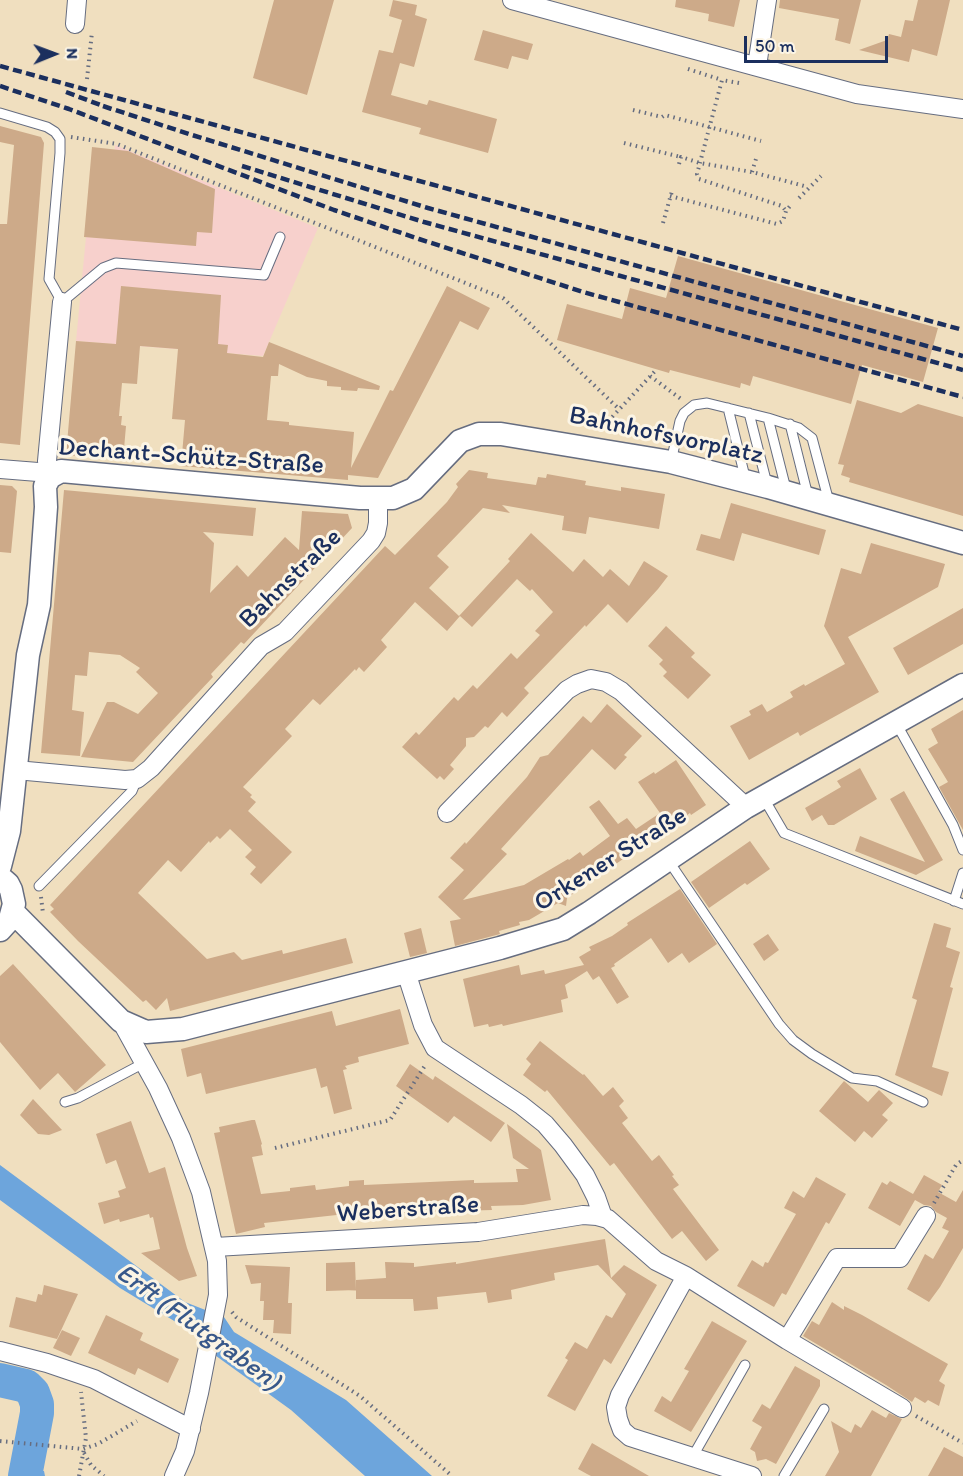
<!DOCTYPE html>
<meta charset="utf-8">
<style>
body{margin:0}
#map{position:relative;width:963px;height:1476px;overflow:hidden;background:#f0dfbf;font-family:Itim,sans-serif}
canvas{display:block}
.north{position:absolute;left:24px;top:24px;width:60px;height:60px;-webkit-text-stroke:4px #fcf5e5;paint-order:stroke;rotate:89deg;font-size:16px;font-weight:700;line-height:24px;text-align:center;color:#1b2f5e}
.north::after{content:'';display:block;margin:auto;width:21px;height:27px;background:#1b2f5e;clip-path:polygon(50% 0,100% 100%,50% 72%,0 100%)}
.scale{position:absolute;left:744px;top:36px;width:144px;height:27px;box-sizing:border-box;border:3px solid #1b2f5e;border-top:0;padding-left:8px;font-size:18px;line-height:21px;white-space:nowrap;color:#1b2f5e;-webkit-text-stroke:4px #fcf5e5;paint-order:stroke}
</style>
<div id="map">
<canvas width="963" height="1476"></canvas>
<div class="north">N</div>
<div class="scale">50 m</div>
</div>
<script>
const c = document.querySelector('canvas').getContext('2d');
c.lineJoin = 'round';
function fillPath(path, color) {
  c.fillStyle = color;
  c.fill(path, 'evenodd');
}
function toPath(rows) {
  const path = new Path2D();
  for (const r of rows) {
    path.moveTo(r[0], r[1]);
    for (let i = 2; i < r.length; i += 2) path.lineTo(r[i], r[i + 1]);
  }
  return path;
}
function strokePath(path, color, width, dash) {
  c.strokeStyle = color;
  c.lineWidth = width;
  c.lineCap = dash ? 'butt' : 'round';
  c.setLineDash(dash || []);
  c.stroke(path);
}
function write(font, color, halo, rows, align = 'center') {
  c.font = font + ' Itim,sans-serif';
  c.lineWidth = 6;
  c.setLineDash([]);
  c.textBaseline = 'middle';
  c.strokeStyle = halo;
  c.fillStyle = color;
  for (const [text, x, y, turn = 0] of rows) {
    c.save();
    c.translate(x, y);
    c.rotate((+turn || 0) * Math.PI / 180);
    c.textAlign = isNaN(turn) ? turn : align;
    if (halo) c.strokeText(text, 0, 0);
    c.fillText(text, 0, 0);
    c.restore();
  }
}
fillPath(toPath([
 [115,145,318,228,263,356,76,341,86,237,107,238]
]), '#f7d0cc');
fillPath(toPath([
 [0,1165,185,1302,208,1311,220,1311,234,1332,346,1400,432,1476,365,1476,291,1410,212,1353,189,1330,120,1288,0,1200],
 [15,1471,44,1471,45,1476,10,1476]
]), '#6da5dc');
strokePath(toPath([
 [0,1380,26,1386,33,1393,37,1404,37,1413,25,1476]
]), '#6da5dc', 34);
fillPath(toPath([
 [274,0,334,0,307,95,253,78],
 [393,0,417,5,415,15,427,19,414,67,400,63,391,95,427,105,429,100,497,119,488,153,419,134,421,128,362,112,379,50,393,53,402,20,389,16],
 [676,0,740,0,734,27,708,21,709,14,675,7],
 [780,0,861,0,850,44,835,40,839,19,779,8],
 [918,0,950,0,937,56,912,49,909,62,859,50,887,40,889,34,901,37,905,20,913,21],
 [483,30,533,44,528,60,512,56,508,69,474,60],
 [0,126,41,137,44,143,20,445,0,443,0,224,7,224,14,145,0,142],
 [92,147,128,151,215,189,212,233,197,232,196,246,84,237],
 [678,256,938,328,923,382,862,365,851,404,753,376,750,386,741,383,740,388,670,370,669,373,557,340,567,304,622,319,630,288,666,298],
 [121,286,221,295,218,344,228,345,227,353,263,357,269,342,380,386,379,390,358,388,357,391,341,390,341,387,327,386,327,381,307,377,279,364,278,376,271,376,267,420,289,422,289,425,354,432,351,468,390,390,393,391,447,286,490,308,478,330,460,321,378,478,348,475,348,480,181,466,185,420,172,419,178,349,140,346,137,384,122,383,119,416,122,416,121,425,126,426,123,460,66,455,76,341,116,344],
 [857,400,901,413,918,404,963,417,963,516,849,482,850,478,841,475,844,465,838,464],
 [469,470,488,473,487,478,536,485,538,477,546,478,547,474,586,481,585,485,621,491,621,487,665,494,659,529,589,517,586,534,562,530,564,516,502,505,510,513,483,508,437,556,449,567,429,588,459,616,510,561,508,559,531,533,573,572,584,559,603,577,610,569,629,586,644,561,668,576,658,589,627,623,608,604,586,627,585,625,524,688,529,693,507,717,502,712,488,728,485,726,474,737,466,738,466,746,450,765,454,769,444,780,440,776,437,779,402,747,416,732,419,735,454,697,458,701,473,685,477,689,511,653,517,659,540,635,535,631,553,612,532,589,530,591,517,579,472,627,460,616,447,631,415,602,381,640,387,647,364,672,359,667,356,671,355,669,320,705,313,699,285,729,292,736,243,787,252,795,250,797,256,802,248,811,292,852,261,884,250,874,256,867,245,857,252,850,230,829,220,839,217,836,210,843,209,841,181,872,168,860,138,893,207,959,234,952,242,960,282,950,283,954,346,938,353,963,170,1011,167,998,156,1010,146,1000,143,1002,78,941,50,912,54,909,50,905,385,546,395,555,447,502,458,487,456,484],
 [0,485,12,486,17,491,11,553,0,552],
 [64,490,256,508,253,536,203,532,214,543,210,593,237,565,248,577,285,537,299,550,302,511,348,514,352,528,244,644,241,642,211,674,213,677,133,762,81,757,107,702,114,702,138,714,158,693,136,672,140,668,120,655,89,652,87,676,75,675,72,710,84,712,80,756,41,753],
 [731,503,826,530,819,555,742,533,734,561,696,550,701,534,720,539],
 [871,543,945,564,938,587,848,637,879,692,805,733,800,736,798,732,749,760,730,726,751,715,749,711,762,704,767,712,793,697,790,692,804,684,805,686,845,664,824,626,841,568,861,574],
 [963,608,963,644,908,675,893,648],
 [666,626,695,653,691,657,711,675,688,699,663,676,667,672,659,664,663,660,648,646],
 [607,704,642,736,624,755,627,757,615,770,592,749,501,849,507,854,463,900,524,885,568,859,569,860,580,852,583,856,610,836,589,807,599,800,618,824,627,818,636,829,660,813,638,782,654,772,655,774,676,760,706,805,691,815,690,813,670,827,668,825,645,841,646,843,567,898,566,906,558,903,529,920,519,922,520,925,499,931,500,934,455,946,450,921,461,919,438,897,464,870,450,858,465,842,466,844,527,777,540,757,548,755,583,716,591,723],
 [963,710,963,830,939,787,948,782,928,749,938,743,931,729],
 [860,768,877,799,834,825,828,825,822,815,812,821,805,808,841,787,837,781],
 [904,791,943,860,916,875,855,851,860,836,925,862,890,799],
 [750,841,770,869,747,885,745,883,709,908,691,882],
 [680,889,717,944,689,963,682,953,668,963,651,938,614,964,615,966,611,968,629,997,617,1004,599,976,593,980,587,971,565,985,568,998,561,1000,563,1012,503,1026,502,1024,489,1027,488,1024,474,1027,463,979,519,965,521,975,544,970,545,974,584,965,579,957,591,950,589,947,612,936,628,925,627,923],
 [934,923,951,928,946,947,960,952,950,987,953,988,932,1067,949,1072,942,1096,895,1075,917,1000,912,998],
 [421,928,427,953,410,957,404,933],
 [768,934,779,950,764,961,753,944],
 [13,964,106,1065,75,1092,58,1073,40,1090,0,1042,0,976],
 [400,1009,409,1044,358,1057,359,1062,345,1066,347,1069,343,1070,352,1109,334,1114,327,1086,321,1088,316,1068,206,1094,201,1073,187,1077,181,1049,332,1011,336,1026],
 [540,1041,583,1075,584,1074,603,1096,613,1087,624,1101,619,1106,628,1118,622,1123,652,1161,659,1155,674,1175,672,1176,679,1185,673,1189,719,1250,706,1261,682,1231,672,1239,614,1163,610,1166,547,1090,545,1092,523,1075,531,1064,526,1059],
 [410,1064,433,1080,435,1076,505,1123,491,1142,454,1116,448,1123,396,1086],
 [844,1081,868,1102,879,1090,893,1103,882,1115,888,1120,872,1138,864,1131,855,1142,819,1111],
 [33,1099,62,1130,49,1135,38,1134,20,1115],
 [252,1120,255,1120,262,1144,261,1145,263,1155,252,1157,261,1194,290,1191,290,1188,315,1185,316,1190,349,1186,349,1181,364,1180,364,1185,474,1180,474,1183,518,1182,516,1169,529,1169,513,1158,507,1124,541,1150,551,1200,523,1205,491,1206,492,1210,391,1213,391,1209,264,1223,265,1227,236,1234,214,1133,220,1132,219,1127],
 [131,1121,149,1173,165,1167,187,1248,197,1276,179,1281,141,1253,160,1249,153,1217,150,1218,149,1214,120,1222,119,1219,104,1224,98,1203,120,1197,118,1191,126,1188,116,1160,106,1164,96,1134],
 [924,1175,942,1185,938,1192,956,1202,963,1190,963,1248,940,1287,929,1302,907,1289,925,1254,933,1259,949,1231,942,1228,947,1218,936,1212,931,1206,924,1205,915,1200,900,1226,868,1208,882,1182,887,1185,890,1181,913,1194],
 [816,1177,846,1194,829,1224,826,1222,786,1295,782,1293,774,1307,737,1286,752,1260,763,1267,765,1262,768,1263,796,1214,784,1208,793,1191,804,1198],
 [605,1239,611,1278,624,1265,657,1285,611,1364,604,1359,575,1411,547,1396,568,1360,565,1358,575,1342,587,1349,606,1315,612,1318,626,1294,598,1265,554,1273,555,1280,511,1290,512,1299,488,1303,486,1292,437,1297,438,1309,414,1311,413,1299,356,1299,356,1280,386,1278,385,1262,414,1263,414,1267,456,1262,456,1264],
 [355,1262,356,1290,326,1291,326,1263],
 [245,1265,290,1267,288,1303,292,1303,291,1334,273,1333,274,1320,263,1320,264,1301,260,1301,261,1283,251,1284],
 [44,1285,78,1294,57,1339,9,1327,16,1297,36,1302,38,1294,42,1295],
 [832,1302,844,1310,844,1306,862,1315,948,1364,939,1381,945,1385,939,1406,928,1400,925,1403,915,1397,912,1402,886,1385,803,1336,812,1321,819,1325],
 [106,1315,143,1333,140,1340,179,1359,168,1383,138,1368,135,1375,88,1353],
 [712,1321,747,1341,691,1432,654,1411,662,1396,671,1402,689,1371,684,1369],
 [62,1330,80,1338,71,1356,53,1348],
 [795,1366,820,1380,820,1386,776,1464,766,1459,757,1461,755,1452,750,1449,762,1427,752,1421,762,1404,770,1409],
 [872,1410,886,1418,889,1413,902,1419,871,1476,825,1476,839,1452,831,1421,851,1433,855,1424,861,1428],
 [592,1443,649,1476,591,1476,587,1474,578,1469],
 [944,1447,963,1457,963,1476,928,1476]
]), '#cdaa89');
const service = toPath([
 [0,113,47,127,55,132,60,139,60,153,49,279,62,302,103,268,116,263,264,275,280,237],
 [728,408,746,481],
 [749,413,767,484],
 [768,418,786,489],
 [790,424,808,496],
 [671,462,680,421,684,413,694,405,707,403,768,418,799,428,812,438,829,502],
 [896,723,953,825,963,850],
 [763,797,784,833,963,904],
 [668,860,779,1024,793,1040,812,1054,852,1078,877,1081,923,1102],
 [39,886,132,791,137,779],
 [954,901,963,873],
 [65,1102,78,1098,144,1063],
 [693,1456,745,1365],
 [784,1476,824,1409]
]);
const minor = toPath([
 [512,0,857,94,963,109],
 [75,24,77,0],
 [757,66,767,0],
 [0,469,38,472,50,477],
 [50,477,47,461,62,302],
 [16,770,125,780,137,779,151,768,261,646,285,632,371,541,376,533,378,523,378,499],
 [447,813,567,690,577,684,591,679,606,682,621,691,746,807],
 [406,972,423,1025,435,1048,521,1105,545,1124,563,1145,585,1175,596,1197,603,1217],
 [121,1021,158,1088,181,1138,201,1192,217,1261,218,1295,199,1393,185,1451,174,1476],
 [215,1247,478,1232,583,1215,597,1216,608,1219,656,1261,686,1276,620,1395,616,1407,618,1419,622,1430,630,1437,752,1476],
 [686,1276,787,1340,837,1258,900,1258,926,1216],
 [787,1340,902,1408],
 [0,1351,47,1363,94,1379,191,1429]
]);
const tertiary = toPath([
 [0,866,9,831,28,655,39,605,46,507,45,486,50,477,61,471,360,498,393,498,414,489,460,441,479,434,501,434,671,462,768,487,963,543],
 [0,877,8,884,11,890,14,904,10,919,0,930],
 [13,912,121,1021,146,1032,183,1029,500,948,563,929,589,913,746,807,963,685]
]);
strokePath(service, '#666d80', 11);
strokePath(minor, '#666d80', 20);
strokePath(tertiary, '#666d80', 25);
strokePath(toPath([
 [688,69,722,80],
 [87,79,92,32],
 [739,83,722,80,697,174,699,179,782,206,786,211],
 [633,110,662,117,665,115,761,141],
 [71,137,117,144,503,298,620,410],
 [624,143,681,157],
 [679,164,681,157,700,163,752,172,808,187],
 [752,172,756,159],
 [670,196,777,224,783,221,786,211,790,206],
 [799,198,821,176],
 [663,223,672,191],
 [650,376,681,399],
 [600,430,657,369],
 [41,897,43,913],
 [275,1148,390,1120,426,1064],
 [934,1203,956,1165,963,1160],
 [232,1312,236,1317,360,1396,452,1476],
 [916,1416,963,1443],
 [0,1441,83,1449,98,1444,137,1421],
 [84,1453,91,1465,104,1476],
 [79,1476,86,1438,81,1392]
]), '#666d80', 4, [1.5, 4.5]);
strokePath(service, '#fff', 9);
strokePath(minor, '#fff', 18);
strokePath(tertiary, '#fff', 22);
strokePath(toPath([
 [0,66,963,330],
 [0,86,69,109,334,210,419,239,583,292,963,397],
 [66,92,111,109],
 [103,106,192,135,428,208,963,356],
 [242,166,424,222,963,370]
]), '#1b2f5e', 4.5, [9, 4.5]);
write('26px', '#1b2f5e', '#fcf5e5', [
 ["Bahnhofsvorplatz",666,436,12],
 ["Dechant-Schütz-Straße",191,457,4],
 ["Bahnstraße",291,579,-44],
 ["Orkener Straße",611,860,-32],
 ["Weberstraße",408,1210,-4]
]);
write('italic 27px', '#38588a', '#fcf5e5', [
 ["Erft (Flutgraben)",198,1328,36]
]);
</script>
